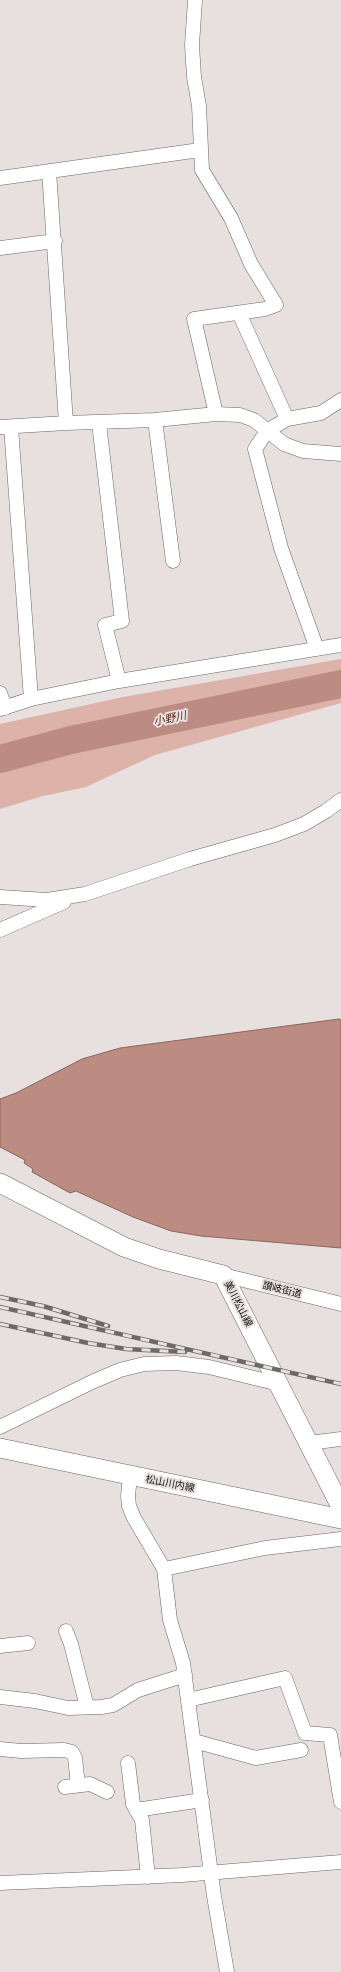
<!DOCTYPE html>
<meta charset="utf-8">
<style>
body{margin:0}
canvas{display:block;background:#e7e0df}
</style>
<canvas width="341" height="1972"></canvas>
<script>
const c = document.querySelector('canvas').getContext('2d');
c.lineJoin = 'round';
function fillPath(path, color) {
  c.fillStyle = color;
  c.fill(path, 'evenodd');
}
function toPath(rows) {
  const path = new Path2D();
  for (const r of rows) {
    path.moveTo(r[0], r[1]);
    for (let i = 2; i < r.length; i += 2) path.lineTo(r[i], r[i + 1]);
  }
  return path;
}
function strokePath(path, color, width, dash) {
  c.strokeStyle = color;
  c.lineWidth = width;
  c.lineCap = dash ? 'butt' : 'round';
  c.setLineDash(dash || []);
  c.stroke(path);
}
function write(font, color, halo, rows, align = 'center') {
  c.font = font + ' "PT Sans Narrow","Noto Sans JP",sans-serif';
  c.lineWidth = 4;
  c.setLineDash([]);
  c.textBaseline = 'middle';
  c.strokeStyle = halo;
  c.fillStyle = color;
  for (const [text, x, y, turn = 0] of rows) {
    c.save();
    c.translate(x, y);
    c.rotate((+turn || 0) * Math.PI / 180);
    c.textAlign = isNaN(turn) ? turn : align;
    if (halo) c.strokeText(text, 0, 0);
    c.fillText(text, 0, 0);
    c.restore();
  }
}
fillPath(toPath([
 [341,659,341,703,155,755,86,787,43,796,0,809,0,724,123,697]
]), '#ddb2a9');
const water = toPath([
 [339,1019,341,1020,341,1248,201,1236,171,1231,133,1217,76,1191,70,1193,32,1172,33,1169,24,1163,25,1160,0,1147,0,1099,16,1093,82,1059,120,1048,339,1019]
]);
fillPath(water, '#bc8b81');
strokePath(water, '#8a675f', 1);
strokePath(toPath([
 [0,759,71,740,341,684]
]), '#bc8b81', 28);
const minor = toPath([
 [195,0,192,45,194,77,199,106,202,170,231,218,251,264,276,305,265,309,194,319,216,414],
 [49,171,66,423],
 [0,178,200,150],
 [0,248,55,241],
 [239,313,287,419],
 [155,420,173,561],
 [99,423,122,621,105,625,119,681],
 [0,427,66,423,155,420,216,414,240,415,254,420,284,444,303,451,341,454],
 [11,427,31,699],
 [317,649,281,548,255,449,267,431,287,419,321,413,341,400],
 [0,693,5,708],
 [0,709,31,699,119,681,341,645],
 [0,897,47,900,85,894,190,859,275,835,304,824,326,811,341,800],
 [0,930,64,902],
 [223,1275,341,1304],
 [0,1427,92,1382,120,1370,144,1364,176,1363,209,1367,279,1384],
 [309,1443,341,1439],
 [130,1476,128,1496,129,1506,134,1518,164,1569,170,1620,183,1663,214,1896,227,1972],
 [164,1569,265,1548,341,1539],
 [66,1631,71,1644,87,1707],
 [0,1646,28,1643],
 [0,1697,35,1701,68,1708,101,1707,113,1705,138,1690,185,1675],
 [188,1700,285,1678,305,1733,330,1735,341,1802],
 [194,1741,256,1758,301,1750],
 [0,1749,21,1751,64,1750,72,1752,75,1758,78,1785],
 [128,1763,133,1804,142,1820,148,1877],
 [65,1787,90,1784,107,1792],
 [136,1810,202,1800],
 [0,1883,182,1875,341,1862]
]);
const secondary = toPath([
 [0,1183,124,1247,159,1259,223,1275,341,1507],
 [0,1448,341,1519]
]);
strokePath(minor, '#6b6564', 15);
strokePath(secondary, '#6b6564', 20);
strokePath(minor, '#fff', 14);
strokePath(secondary, '#fff', 19);
const rail = toPath([
 [0,1297,43,1306,108,1326],
 [0,1307,341,1384],
 [0,1324,88,1343,126,1349,185,1352]
]);
strokePath(rail, '#6d6968', 4.5);
strokePath(rail, '#e7e0df', 3, [9]);
write('10px', '#141211', '#e7e0df', [
 ["讃岐街道",282,1290,14],
 ["美川松山線",238,1304,63],
 ["松山川内線",170,1484,11]
]);
write('italic 11px', '#63251b', '#e7e0df', [
 ["小野川",170,719,-12]
]);
</script>
